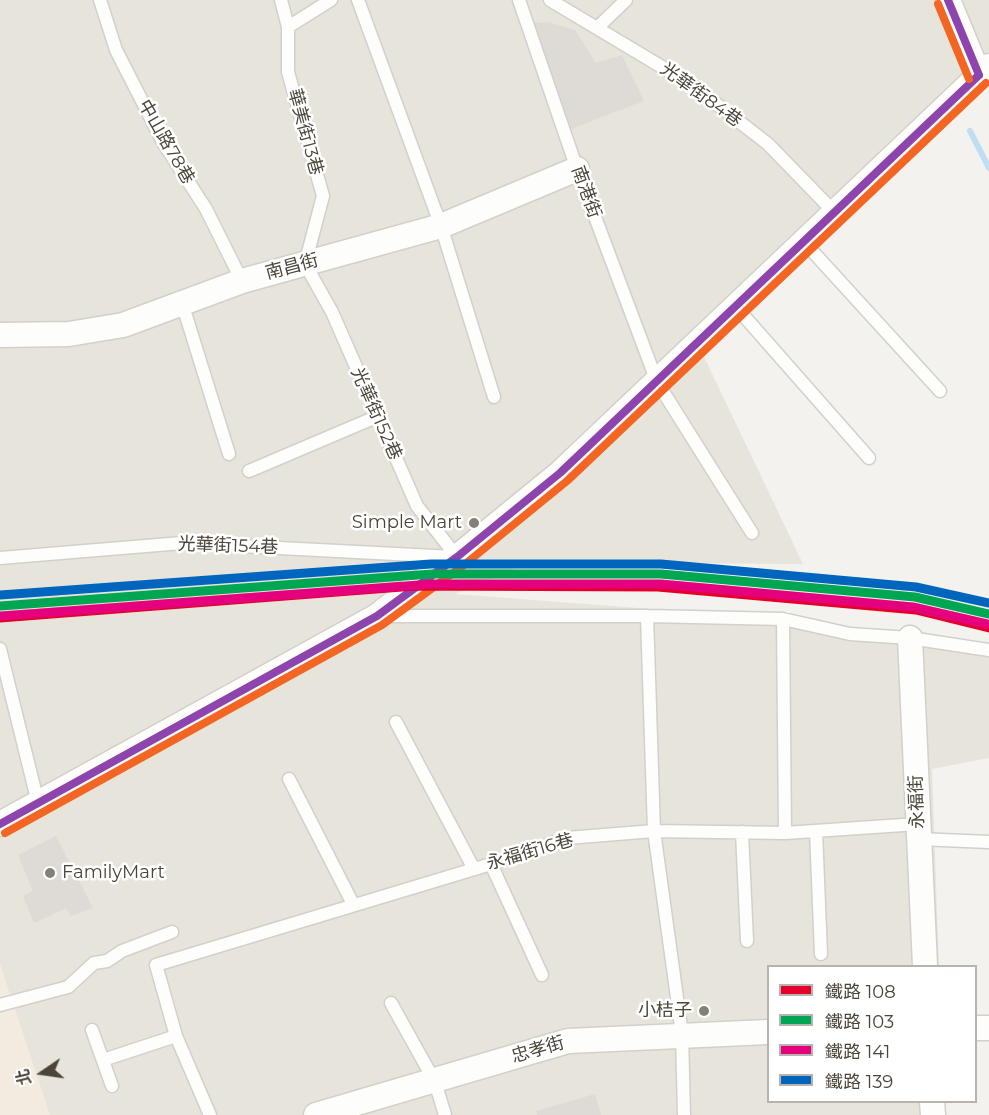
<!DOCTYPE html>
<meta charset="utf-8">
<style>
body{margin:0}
#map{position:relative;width:989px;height:1115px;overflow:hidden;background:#f4f2ee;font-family:Montserrat,"Noto Sans TC",sans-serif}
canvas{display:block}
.legend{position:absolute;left:767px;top:965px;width:210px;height:138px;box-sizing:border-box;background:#fff;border:2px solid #b7b4b0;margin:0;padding:8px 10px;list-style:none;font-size:18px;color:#4b4439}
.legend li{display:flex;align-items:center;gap:12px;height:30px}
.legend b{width:30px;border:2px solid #b7b4b0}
.north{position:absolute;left:12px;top:1043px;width:60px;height:60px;-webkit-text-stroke:4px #fff;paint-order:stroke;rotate:257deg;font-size:16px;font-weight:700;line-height:24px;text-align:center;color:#4b4439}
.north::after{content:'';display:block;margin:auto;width:21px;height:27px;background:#4b4439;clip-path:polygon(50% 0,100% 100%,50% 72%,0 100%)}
</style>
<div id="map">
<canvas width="989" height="1115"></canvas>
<ul class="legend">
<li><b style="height:8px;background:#e4002b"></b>鐵路 108</li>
<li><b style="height:8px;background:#00a651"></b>鐵路 103</li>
<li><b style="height:8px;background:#e5007d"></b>鐵路 141</li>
<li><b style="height:8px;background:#0065bd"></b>鐵路 139</li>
</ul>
<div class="north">北</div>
</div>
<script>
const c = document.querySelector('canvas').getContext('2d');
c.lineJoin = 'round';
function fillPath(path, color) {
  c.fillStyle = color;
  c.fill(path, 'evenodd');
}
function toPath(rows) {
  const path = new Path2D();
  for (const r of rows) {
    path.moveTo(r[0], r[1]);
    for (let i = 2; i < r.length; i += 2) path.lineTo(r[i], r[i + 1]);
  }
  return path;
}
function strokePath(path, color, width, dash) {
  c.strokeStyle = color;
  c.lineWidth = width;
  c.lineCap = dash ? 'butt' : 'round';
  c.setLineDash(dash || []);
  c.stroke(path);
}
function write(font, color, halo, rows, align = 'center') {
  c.font = font + ' Montserrat,"Noto Sans TC",sans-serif';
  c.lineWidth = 5;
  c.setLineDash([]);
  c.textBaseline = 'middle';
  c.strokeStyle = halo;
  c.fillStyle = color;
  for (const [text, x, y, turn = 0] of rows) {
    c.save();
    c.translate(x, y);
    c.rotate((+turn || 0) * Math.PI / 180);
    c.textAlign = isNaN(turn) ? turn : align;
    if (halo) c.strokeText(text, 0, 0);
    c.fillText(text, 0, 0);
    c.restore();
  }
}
fillPath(toPath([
 [0,0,989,0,989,72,696,340,803,564,529,562,455,594,783,619,989,650,989,758,932,769,939,966,768,966,768,1102,943,1102,944,1115,0,1115]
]), '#e7e4dc');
fillPath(toPath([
 [0,964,50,1115,0,1115]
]), '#f3ebdf');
strokePath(toPath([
 [970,131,989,168]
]), '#c0ddf1', 6);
fillPath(toPath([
 [548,22,575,30,596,63,622,55,644,101,571,129,533,23],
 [56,836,93,908,71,916,66,908,34,923,23,896,33,891,18,855],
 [595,1094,601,1115,537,1115,536,1111]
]), '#dedbd6');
const lane = toPath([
 [100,0,116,50,164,144,206,209,242,281],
 [281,0,288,27,288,72,323,196,305,264,332,312,417,506,457,557],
 [358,0,441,226,494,397],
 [519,0,577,169,657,382,752,533],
 [550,0,692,85,768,144,835,213],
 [288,27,331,0],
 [598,27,626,0],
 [804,242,940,391],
 [182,303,229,454],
 [736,307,869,458],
 [249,471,376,417],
 [0,558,182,543,454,557],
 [381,616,647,616,783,619,850,634,910,638,989,650],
 [647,616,654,831,682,1034,684,1115],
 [783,619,785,833],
 [0,649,38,803],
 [396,722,474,869],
 [289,779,353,904],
 [816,831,821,954],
 [742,832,747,941],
 [919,839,989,842],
 [491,864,542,975],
 [391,1003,435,1082,445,1115],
 [0,1005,68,987,94,963,107,961,122,951,172,932],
 [92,1030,112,1086],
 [103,1060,176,1036],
 [210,1115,176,1036,156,965,491,864,567,838,654,831,785,833,918,824]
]);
const street = toPath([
 [948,0,979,75],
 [0,335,69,334,123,325,242,281,441,226,577,169],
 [910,638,925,966],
 [0,824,377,616,415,586,457,557,560,473,989,66],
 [976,1028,989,1028],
 [932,1102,933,1115],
 [316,1115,568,1041,768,1032]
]);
strokePath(lane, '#d2d0cb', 15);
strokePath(street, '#d2d0cb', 27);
strokePath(lane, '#fdfdfc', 12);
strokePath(street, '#fdfdfc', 24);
strokePath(toPath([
 [948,0,979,75],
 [0,824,377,616,457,557,560,473,979,75]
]), '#8e44ad', 8);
strokePath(toPath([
 [938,4,969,79],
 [5,833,382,625,464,565,567,481,986,83]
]), '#f26522', 8);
strokePath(toPath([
 [0,618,415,586,658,587,916,610,989,628]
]), '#e4002b', 9);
strokePath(toPath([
 [0,606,432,574,661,574,915,597,989,614]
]), '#00a651', 9);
strokePath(toPath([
 [1,616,432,584,661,584,913,607,987,624]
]), '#e5007d', 9);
strokePath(toPath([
 [0,595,431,564,661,564,916,587,989,603]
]), '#0065bd', 9);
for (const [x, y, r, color] of [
 [474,523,6,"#868178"],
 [50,873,6,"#868178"],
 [704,1011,6,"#868178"]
]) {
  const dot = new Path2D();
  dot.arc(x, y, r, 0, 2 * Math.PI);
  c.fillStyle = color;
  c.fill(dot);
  strokePath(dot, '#fff', 2);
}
write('18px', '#4b4439', '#fff', [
 ["光華街84巷",701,95,36],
 ["華美街13巷",305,132,75],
 ["中山路78巷",166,142,60],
 ["南港街",586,192,70],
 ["南昌街",292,267,-15],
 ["光華街152巷",376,414,66],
 ["光華街154巷",228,546,2],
 ["永福街",917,802,-92],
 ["永福街16巷",530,852,-16],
 ["忠孝街",538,1050,-16]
]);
write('18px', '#4b4439', '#fff', [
 ["Simple Mart",462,523],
 ["FamilyMart",62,873,"left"],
 ["小桔子",692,1011]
], 'right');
</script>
